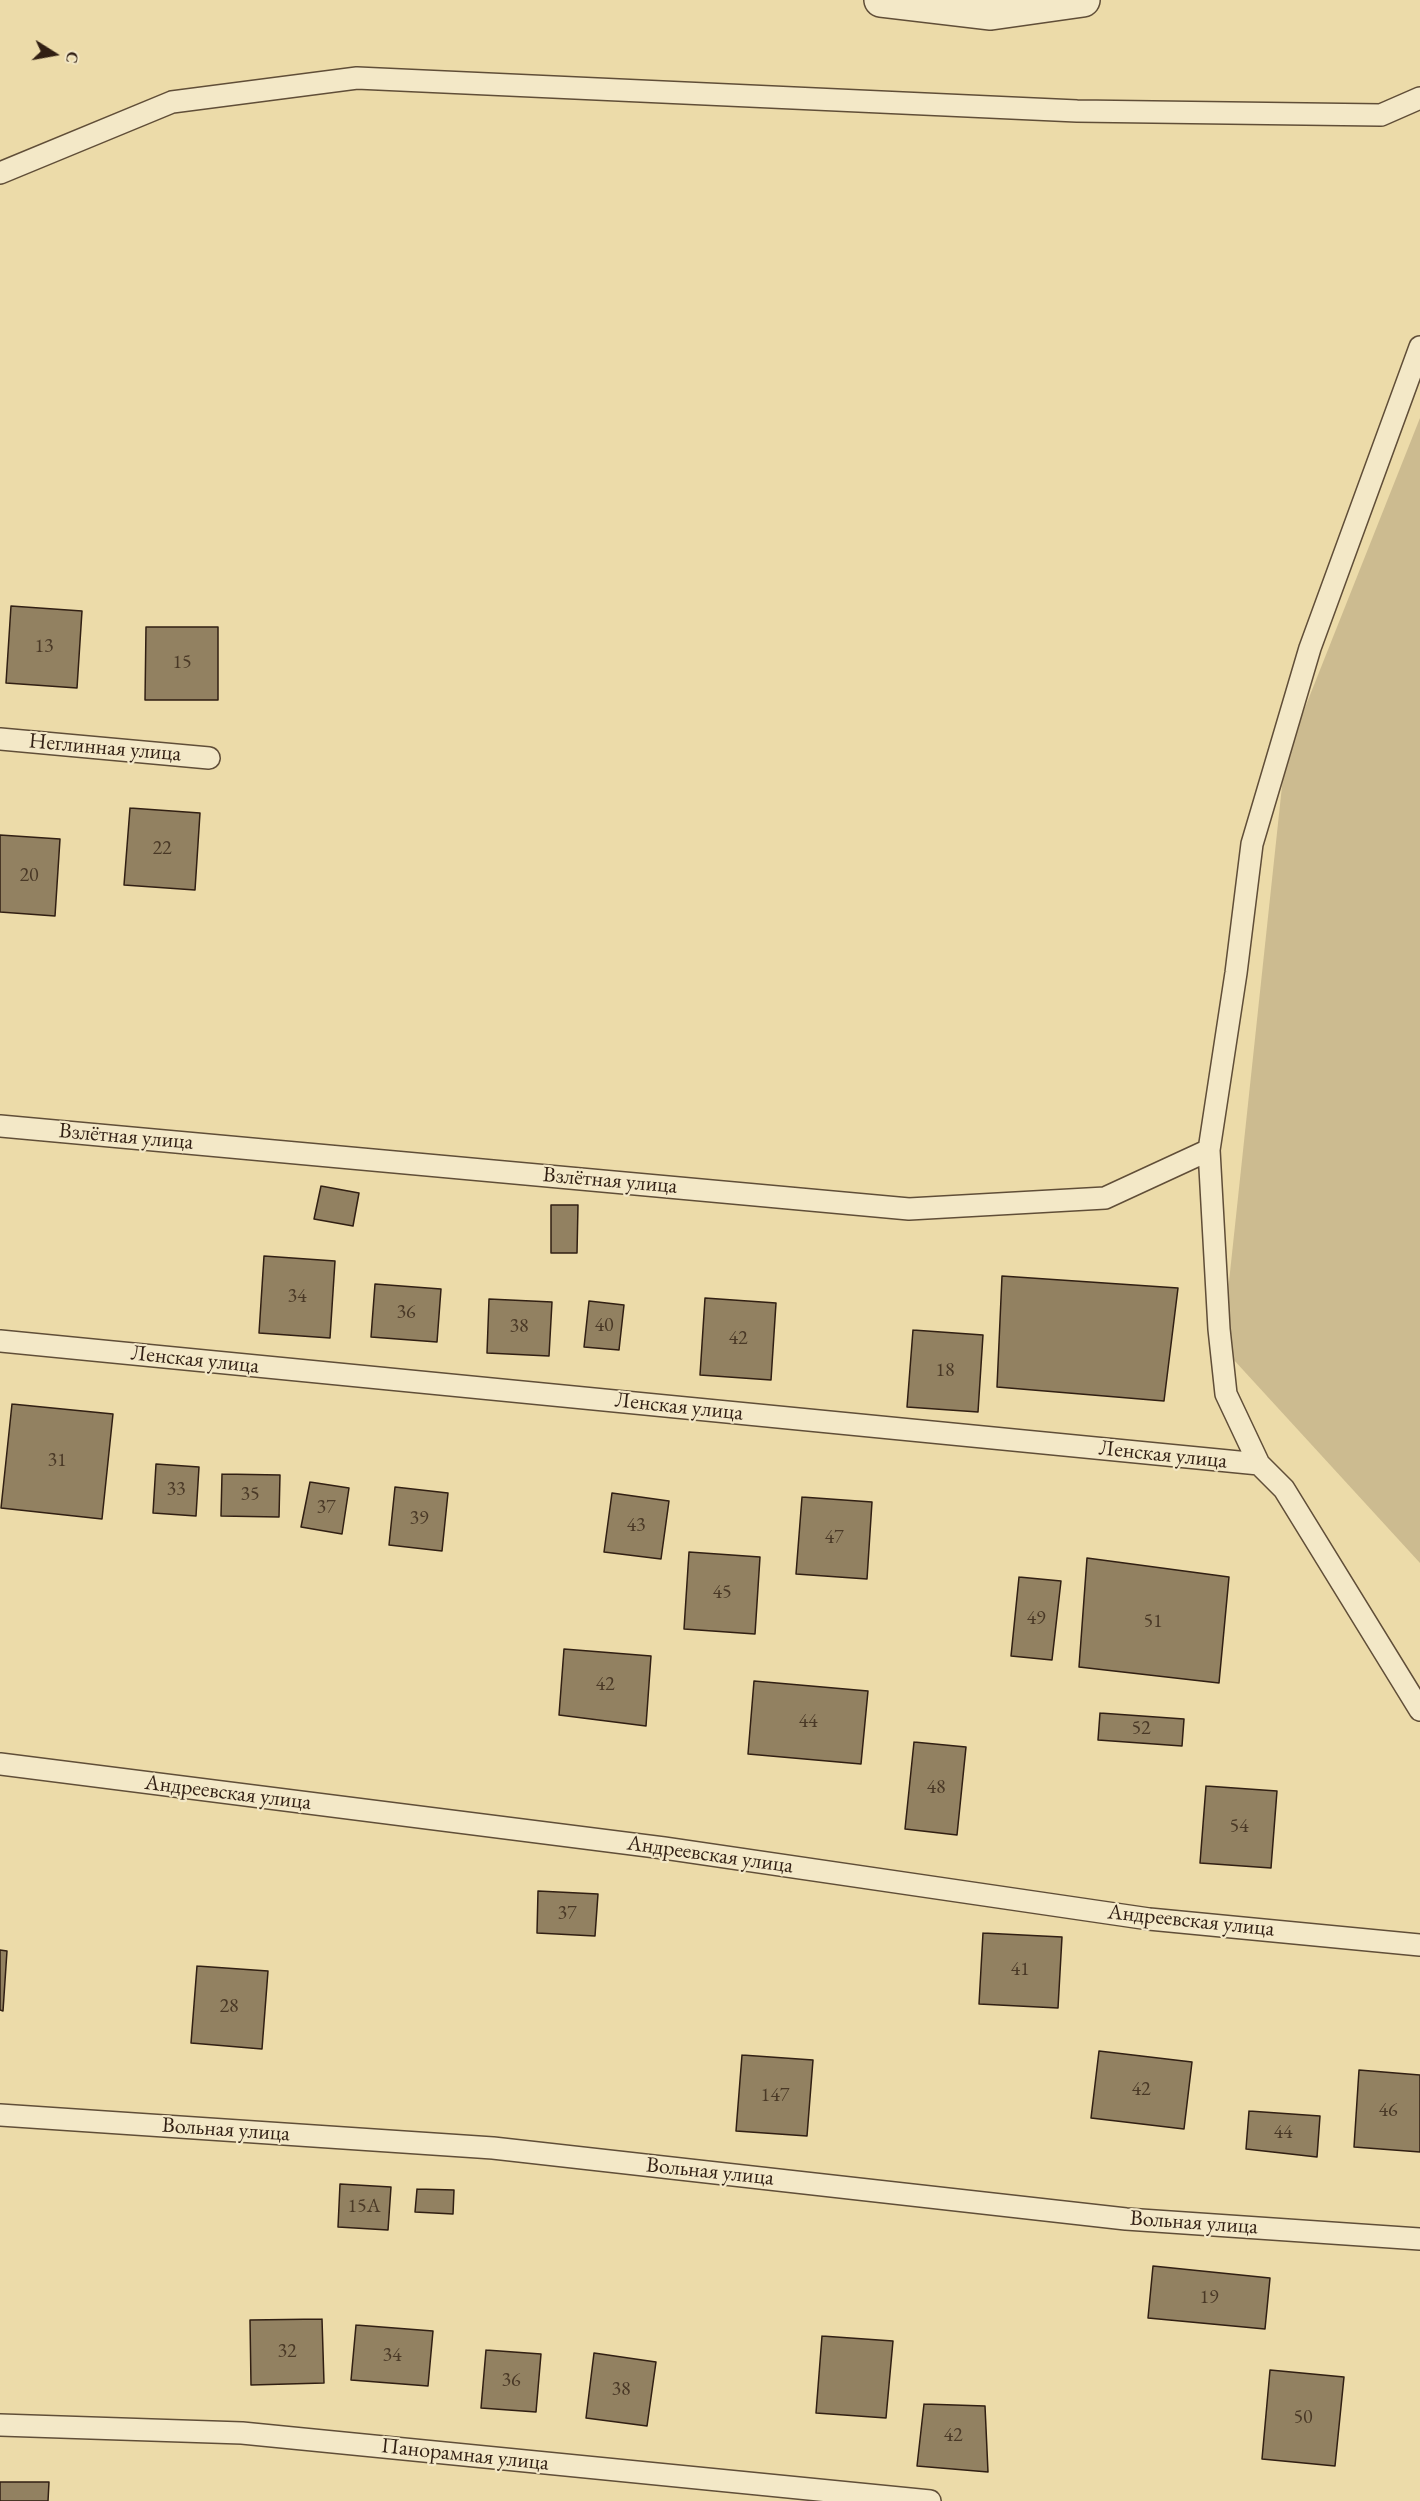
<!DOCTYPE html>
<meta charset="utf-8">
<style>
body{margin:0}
#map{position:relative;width:1420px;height:2501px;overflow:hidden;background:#ecdba9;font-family:"EB Garamond",serif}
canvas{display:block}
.north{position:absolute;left:24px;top:24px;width:60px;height:60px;-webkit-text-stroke:4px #f3e8c7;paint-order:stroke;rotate:101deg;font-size:16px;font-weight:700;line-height:24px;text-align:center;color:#311f13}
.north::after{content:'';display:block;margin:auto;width:21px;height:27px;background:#311f13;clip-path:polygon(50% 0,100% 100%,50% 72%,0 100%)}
</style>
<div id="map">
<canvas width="1420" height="2501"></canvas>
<div class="north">С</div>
</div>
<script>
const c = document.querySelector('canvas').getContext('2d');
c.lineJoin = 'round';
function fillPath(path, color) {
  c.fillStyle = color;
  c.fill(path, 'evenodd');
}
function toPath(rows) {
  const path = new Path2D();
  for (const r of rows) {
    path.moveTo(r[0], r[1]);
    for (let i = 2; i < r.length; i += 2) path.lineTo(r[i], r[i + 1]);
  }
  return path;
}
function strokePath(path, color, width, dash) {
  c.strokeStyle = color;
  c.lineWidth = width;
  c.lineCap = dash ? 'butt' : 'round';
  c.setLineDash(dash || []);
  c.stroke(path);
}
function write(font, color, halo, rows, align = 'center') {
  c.font = font + ' "EB Garamond",serif';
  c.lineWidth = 4.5;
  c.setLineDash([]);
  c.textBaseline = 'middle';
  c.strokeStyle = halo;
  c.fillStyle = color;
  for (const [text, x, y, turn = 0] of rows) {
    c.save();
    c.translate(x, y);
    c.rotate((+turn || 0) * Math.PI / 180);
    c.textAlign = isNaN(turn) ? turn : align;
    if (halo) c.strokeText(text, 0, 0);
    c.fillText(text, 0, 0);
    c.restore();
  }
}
fillPath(toPath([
 [1420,418,1420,1563,1222,1347,1285,758]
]), '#ccbb90');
const building = toPath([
 [11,606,82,611,77,688,6,683,11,606],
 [146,627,218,627,218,700,145,700,146,627],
 [130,808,200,813,195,890,124,885,130,808],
 [0,835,60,839,55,916,0,912,0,835],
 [321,1186,359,1193,353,1226,314,1219,321,1186],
 [551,1205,578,1205,577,1253,551,1253,551,1205],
 [264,1256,335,1261,330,1338,259,1333,264,1256],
 [1002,1276,1178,1288,1164,1401,997,1387,1002,1276],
 [375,1284,441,1289,437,1342,371,1337,375,1284],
 [705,1298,776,1303,771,1380,700,1375,705,1298],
 [489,1299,552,1302,549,1356,487,1353,489,1299],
 [589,1301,624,1305,619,1350,584,1347,589,1301],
 [913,1330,983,1335,978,1412,907,1407,913,1330],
 [12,1404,113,1414,102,1519,1,1508,12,1404],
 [156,1464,199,1467,196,1516,153,1513,156,1464],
 [222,1474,280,1475,279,1517,221,1516,222,1474],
 [310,1482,349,1488,342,1534,301,1527,310,1482],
 [395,1487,448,1493,442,1551,389,1545,395,1487],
 [612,1493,669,1501,661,1559,604,1552,612,1493],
 [802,1497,872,1502,867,1579,796,1574,802,1497],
 [689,1552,760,1557,755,1634,684,1629,689,1552],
 [1087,1558,1229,1577,1219,1683,1079,1667,1087,1558],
 [1019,1577,1061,1581,1052,1660,1011,1656,1019,1577],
 [564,1649,651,1656,646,1726,559,1715,564,1649],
 [754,1681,868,1691,861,1764,748,1754,754,1681],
 [1100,1713,1184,1719,1182,1746,1098,1740,1100,1713],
 [914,1742,966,1747,957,1835,905,1829,914,1742],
 [1206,1786,1277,1791,1271,1868,1200,1863,1206,1786],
 [538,1891,598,1894,595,1936,537,1933,538,1891],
 [983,1933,1062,1937,1058,2008,979,2004,983,1933],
 [0,1950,7,1951,3,2011,0,2010,0,1950],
 [197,1966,268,1971,262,2049,191,2043,197,1966],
 [1099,2051,1192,2062,1184,2129,1091,2118,1099,2051],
 [742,2055,813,2060,807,2136,736,2131,742,2055],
 [1359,2070,1420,2075,1420,2152,1354,2147,1359,2070],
 [1249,2111,1320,2116,1317,2157,1246,2149,1249,2111],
 [340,2184,391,2187,388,2230,338,2227,340,2184],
 [417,2189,454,2190,453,2214,415,2212,417,2189],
 [1153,2266,1270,2278,1265,2329,1148,2318,1153,2266],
 [322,2319,324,2383,251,2385,250,2320,322,2319],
 [356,2325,433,2331,428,2386,351,2380,356,2325],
 [822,2336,893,2341,886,2418,816,2413,822,2336],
 [486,2350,541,2354,536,2412,481,2408,486,2350],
 [594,2353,656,2362,647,2426,586,2418,594,2353],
 [1270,2370,1344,2377,1335,2466,1262,2459,1270,2370],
 [924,2404,985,2406,988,2472,917,2466,924,2404],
 [0,2482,49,2482,48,2501,0,2501,0,2482]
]);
fillPath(building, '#928161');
strokePath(building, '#311f13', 1.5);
const service = toPath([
 [0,173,172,102,357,78,1077,111,1381,115,1420,98],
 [0,739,209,758],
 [0,1126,909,1209,1105,1198,1209,1150],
 [0,1341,1259,1464,1284,1489,1420,1710],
 [1259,1464,1226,1394,1219,1329,1209,1150,1236,973,1252,844,1310,648,1420,347],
 [0,1764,664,1848,1149,1919,1420,1945],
 [0,2115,493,2148,1126,2219,1420,2239],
 [0,2425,242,2433,930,2501]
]);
const tertiary = toPath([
 [881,0,991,13,1083,0]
]);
strokePath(service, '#604e38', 24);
strokePath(tertiary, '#604e38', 36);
strokePath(service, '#f3e8c7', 21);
strokePath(tertiary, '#f3e8c7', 33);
write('20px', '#493826', null, [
 ["13",44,647],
 ["15",182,663],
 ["22",162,849],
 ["20",29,876],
 ["34",297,1297],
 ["36",406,1313],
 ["40",604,1326],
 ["38",519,1327],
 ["42",738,1339],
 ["18",945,1371],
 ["31",57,1461],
 ["33",176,1490],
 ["35",250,1495],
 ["37",326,1508],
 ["39",419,1519],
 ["43",636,1526],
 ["47",834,1538],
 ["45",722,1593],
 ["49",1036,1619],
 ["51",1153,1622],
 ["42",605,1685],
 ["44",808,1722],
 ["52",1141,1729],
 ["48",936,1788],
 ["54",1239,1827],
 ["37",567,1914],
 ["41",1020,1970],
 ["28",229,2007],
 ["42",1141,2090],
 ["147",775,2096],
 ["46",1388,2111],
 ["44",1283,2133],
 ["15А",364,2207],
 ["19",1209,2298],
 ["32",287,2352],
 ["34",392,2356],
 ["36",511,2381],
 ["38",621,2390],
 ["50",1303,2418],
 ["42",953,2436]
]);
write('22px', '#311f13', '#f3e8c7', [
 ["Неглинная улица",105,748,5],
 ["Взлётная улица",126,1137,5],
 ["Взлётная улица",610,1181,5],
 ["Ленская улица",195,1360,6],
 ["Ленская улица",679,1407,6],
 ["Ленская улица",1163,1455,6],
 ["Андреевская улица",228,1793,7],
 ["Андреевская улица",710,1855,8],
 ["Андреевская улица",1191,1921,6],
 ["Вольная улица",226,2130,4],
 ["Вольная улица",710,2172,6],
 ["Вольная улица",1194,2223,4],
 ["Панорамная улица",465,2455,6]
]);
</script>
